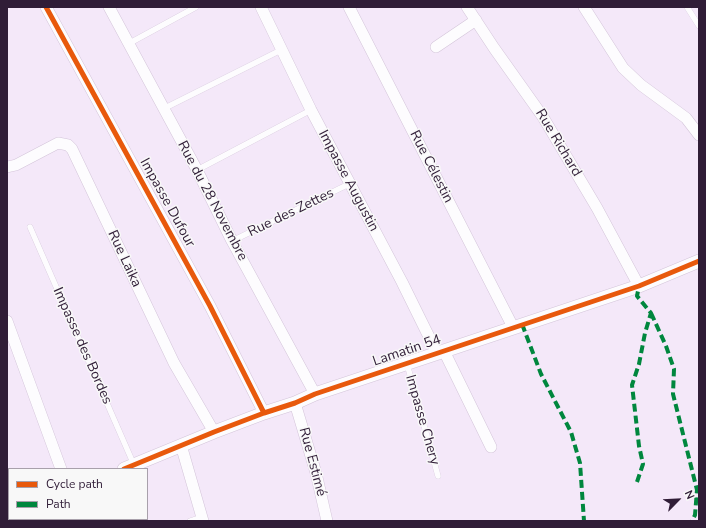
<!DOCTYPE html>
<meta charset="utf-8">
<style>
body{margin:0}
#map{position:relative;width:706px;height:528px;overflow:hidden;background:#f4e8f9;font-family:"Nunito Sans",sans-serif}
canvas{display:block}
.frame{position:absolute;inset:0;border:8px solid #301d37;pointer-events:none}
.legend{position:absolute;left:8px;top:468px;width:140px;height:52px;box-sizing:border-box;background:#f8f8f8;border:1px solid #a8a0ab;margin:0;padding:5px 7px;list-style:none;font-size:12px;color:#301d37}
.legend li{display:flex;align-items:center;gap:8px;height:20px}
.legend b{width:20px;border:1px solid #a8a0ab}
.north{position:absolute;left:658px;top:480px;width:40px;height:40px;-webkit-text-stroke:3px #f8f8f8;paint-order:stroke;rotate:66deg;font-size:11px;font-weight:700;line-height:16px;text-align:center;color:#301d37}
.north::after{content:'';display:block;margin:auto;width:14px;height:18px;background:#301d37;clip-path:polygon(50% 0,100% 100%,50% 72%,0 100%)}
</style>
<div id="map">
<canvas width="706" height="528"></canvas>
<div class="frame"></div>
<ul class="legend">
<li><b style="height:5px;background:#e8590c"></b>Cycle path</li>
<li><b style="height:5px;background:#00873e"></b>Path</li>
</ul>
<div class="north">N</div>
</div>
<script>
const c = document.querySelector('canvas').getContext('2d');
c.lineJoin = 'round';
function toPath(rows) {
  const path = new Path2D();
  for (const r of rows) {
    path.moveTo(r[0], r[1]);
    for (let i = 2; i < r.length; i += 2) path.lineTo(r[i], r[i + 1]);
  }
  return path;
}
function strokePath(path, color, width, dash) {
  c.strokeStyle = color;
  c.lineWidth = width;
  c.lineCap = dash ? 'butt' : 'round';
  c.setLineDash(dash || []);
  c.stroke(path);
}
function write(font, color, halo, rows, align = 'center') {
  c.font = font + ' "Nunito Sans",sans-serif';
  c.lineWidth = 3;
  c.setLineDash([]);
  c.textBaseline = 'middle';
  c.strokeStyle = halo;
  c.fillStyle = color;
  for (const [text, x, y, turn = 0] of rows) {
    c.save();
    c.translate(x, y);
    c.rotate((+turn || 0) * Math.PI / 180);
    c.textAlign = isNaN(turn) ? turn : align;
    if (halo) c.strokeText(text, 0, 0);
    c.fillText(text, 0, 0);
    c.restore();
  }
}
const service = toPath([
 [687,7,699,26],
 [128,44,196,7],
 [163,109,281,50],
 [197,170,311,110],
 [30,227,134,465],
 [232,241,349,184],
 [407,364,438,476],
 [7,496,9,502],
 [190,521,202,517]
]);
const minor = toPath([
 [46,7,210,306,264,413],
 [109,7,197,170,232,241,315,394],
 [261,7,311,110,402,282,437,353],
 [349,7,513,327],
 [467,7,494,48,543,117,597,208,639,286],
 [584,7,623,68,641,85,686,118,699,135],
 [436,47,476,20],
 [7,167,16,165,58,143,68,145,72,149,174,363,214,432],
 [7,321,61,469],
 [444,351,491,447],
 [295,403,316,473,327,521],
 [181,445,203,521],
 [38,519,38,521]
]);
const tertiary = toPath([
 [124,469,214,432,264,413,295,403,315,394,639,286,699,261],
 [7,520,11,519]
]);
strokePath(service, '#d3c4d9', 6);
strokePath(minor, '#d3c4d9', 12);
strokePath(tertiary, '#d3c4d9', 14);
strokePath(service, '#fdfcfe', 5.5);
strokePath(minor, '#fdfcfe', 11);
strokePath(tertiary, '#fdfcfe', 13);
strokePath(toPath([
 [651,313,666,346,674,369,673,394,697,490,695,515,692,521],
 [522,324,541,374,571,432,580,463,584,521],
 [637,482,643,464,639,446,632,385,639,364,645,333,651,313,637,296,639,286]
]), '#00873e', 4, [8, 4]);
strokePath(toPath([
 [46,7,210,306,264,413],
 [124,469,214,432,264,413,295,403,315,394,639,286,699,261]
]), '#e8590c', 5);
write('14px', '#301d37', '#f8f8f8', [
 ["Rue Richard",558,143,59],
 ["Rue Célestin",431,167,63],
 ["Impasse Augustin",348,181,62],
 ["Rue du 28 Novembre",212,201,62],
 ["Impasse Dufour",167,203,61],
 ["Rue des Zettes",291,213,-26],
 ["Rue Laika",124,259,65],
 ["Impasse des Bordes",82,346,66],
 ["Lamatin 54",407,351,-19],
 ["Impasse Chery",422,420,74],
 ["Rue Estimé",312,462,75]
]);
</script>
